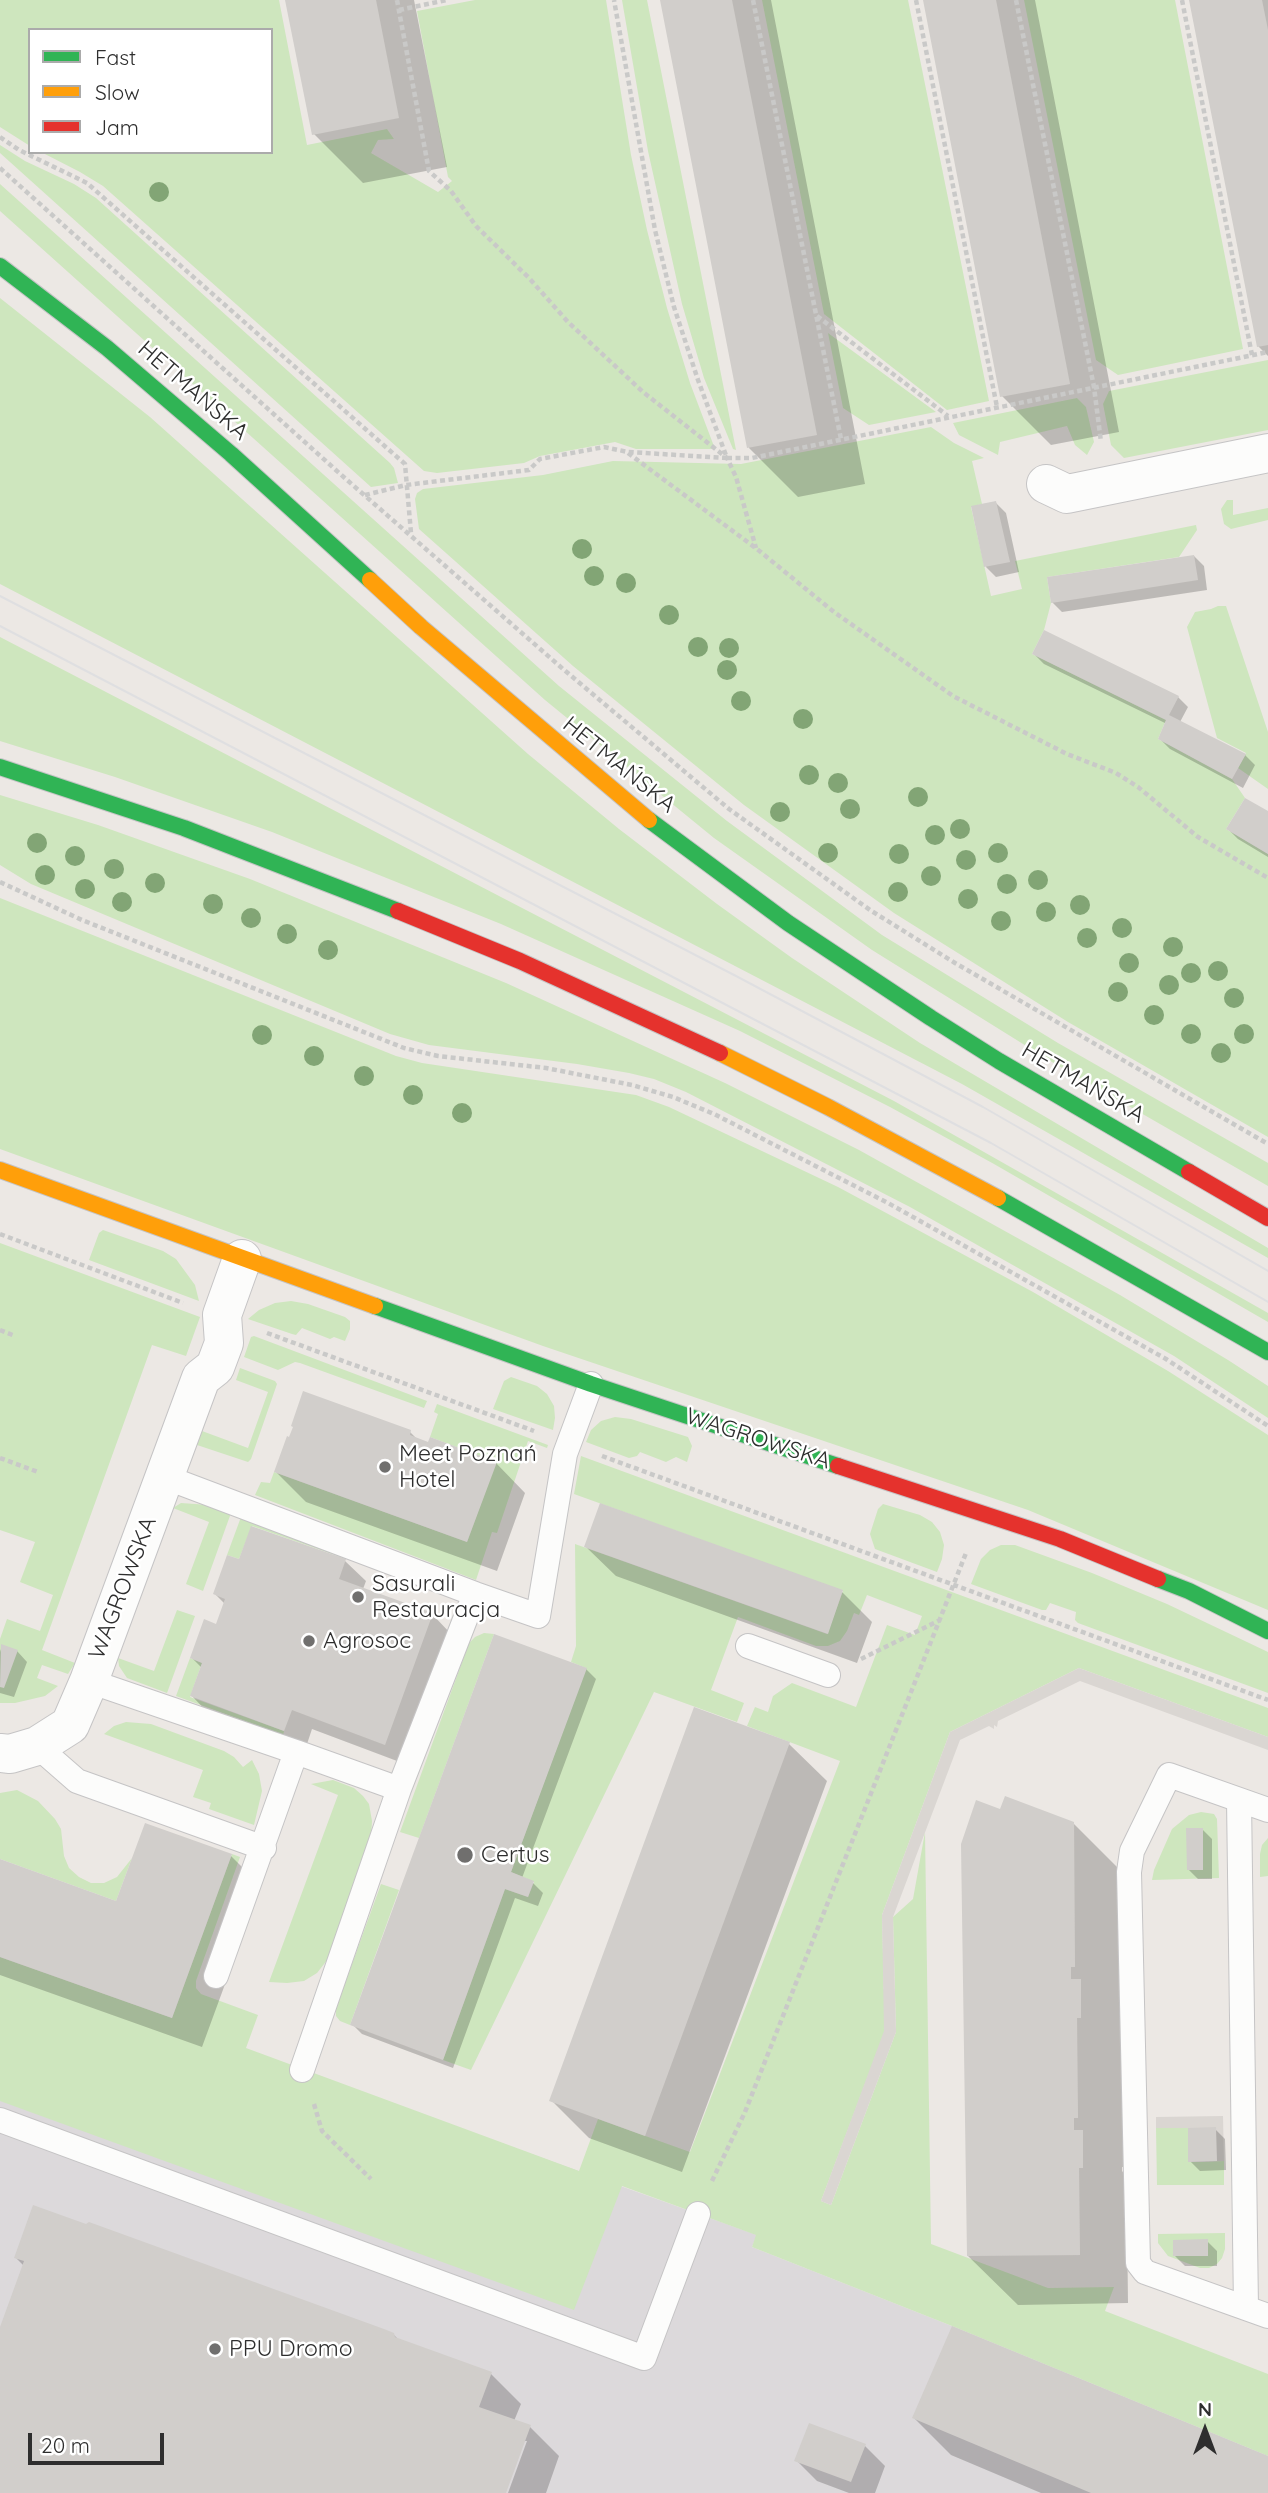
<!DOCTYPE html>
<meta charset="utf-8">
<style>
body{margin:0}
#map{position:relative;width:1268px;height:2493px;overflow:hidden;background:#ece8e4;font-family:Quicksand,sans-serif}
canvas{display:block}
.legend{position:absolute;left:28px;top:28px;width:245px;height:126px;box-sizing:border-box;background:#fff;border:2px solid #ababab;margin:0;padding:9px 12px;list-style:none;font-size:21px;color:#2e2e2e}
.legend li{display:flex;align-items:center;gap:14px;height:35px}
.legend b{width:35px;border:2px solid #ababab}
.north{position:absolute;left:1170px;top:2395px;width:70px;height:70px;-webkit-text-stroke:5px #fff;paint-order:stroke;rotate:0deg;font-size:19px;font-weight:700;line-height:28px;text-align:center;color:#2e2e2e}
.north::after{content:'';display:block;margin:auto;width:24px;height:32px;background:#2e2e2e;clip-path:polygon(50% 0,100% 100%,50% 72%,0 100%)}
.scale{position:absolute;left:28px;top:2433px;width:136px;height:32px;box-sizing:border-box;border:4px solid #2e2e2e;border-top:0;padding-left:9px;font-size:21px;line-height:24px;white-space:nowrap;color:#2e2e2e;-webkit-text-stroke:5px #fff;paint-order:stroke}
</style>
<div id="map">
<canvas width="1268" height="2493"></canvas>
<ul class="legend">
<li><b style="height:9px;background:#30b455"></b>Fast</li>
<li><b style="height:9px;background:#ff9f0a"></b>Slow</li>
<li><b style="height:9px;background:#e5322d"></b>Jam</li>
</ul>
<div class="north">N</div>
<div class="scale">20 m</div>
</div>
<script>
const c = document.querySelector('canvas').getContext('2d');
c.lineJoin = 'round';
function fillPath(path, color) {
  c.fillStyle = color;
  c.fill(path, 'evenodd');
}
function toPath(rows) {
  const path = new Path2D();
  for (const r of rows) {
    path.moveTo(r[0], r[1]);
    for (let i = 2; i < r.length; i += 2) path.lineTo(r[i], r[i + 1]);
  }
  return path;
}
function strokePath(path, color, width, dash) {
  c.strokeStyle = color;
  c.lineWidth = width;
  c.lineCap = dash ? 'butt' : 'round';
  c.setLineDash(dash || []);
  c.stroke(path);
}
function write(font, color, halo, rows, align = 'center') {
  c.font = font + ' Quicksand,sans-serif';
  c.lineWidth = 5;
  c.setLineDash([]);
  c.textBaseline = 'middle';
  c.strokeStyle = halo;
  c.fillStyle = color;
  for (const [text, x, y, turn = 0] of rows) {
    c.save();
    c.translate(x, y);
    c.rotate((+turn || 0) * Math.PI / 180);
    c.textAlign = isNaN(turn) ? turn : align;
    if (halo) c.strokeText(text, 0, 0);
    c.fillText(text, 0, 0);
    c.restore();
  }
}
fillPath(toPath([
 [0,2089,445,2123,757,2235,752,2247,952,2326,1268,2456,1268,2493,0,2493]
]), '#dcd9db');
fillPath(toPath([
 [0,0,279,0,307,145,387,129,394,139,378,140,371,153,438,192,452,181,448,177,417,11,475,0,606,0,631,155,647,230,667,308,690,383,715,449,636,449,615,442,540,456,524,463,437,473,424,471,103,186,80,172,41,152,271,152,271,30,30,30,30,146,0,127],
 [622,0,647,0,736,450,733,449,704,378,682,304,648,151],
 [762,0,908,0,989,401,947,410,824,314],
 [1024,0,1175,0,1243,349,1118,375,1096,360],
 [0,145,25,161,74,184,96,198,390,463,394,468,398,483,371,487,0,153],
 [0,184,559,686,727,821,882,935,1058,1043,1268,1163,1268,1186,1052,1062,872,950,714,838,545,700,0,211],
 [0,298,150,417,528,754,619,829,717,904,792,958,920,1043,1268,1248,1268,1258,962,1084,0,584],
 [828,333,936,412,869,425,843,408],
 [1268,360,1268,430,1124,458,1111,445,1103,404,1109,391],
 [1077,398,1086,407,1094,442,1087,455,1075,445,1067,426,1000,442,998,455,959,435,953,423],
 [931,427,954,443,984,458,972,461,982,504,971,507,991,596,1022,589,1015,561,1196,525,1197,530,1179,557,1047,577,1051,603,1044,630,1032,654,1166,720,1158,739,1232,779,1245,798,1226,829,1268,854,1268,1137,1068,1022,894,913,744,805,573,666,419,529,415,499,417,493,423,489,543,475,613,461,741,464],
 [1227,500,1233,500,1233,515,1268,508,1268,520,1231,529,1224,524,1221,509],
 [1218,606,1226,606,1268,732,1268,789,1238,768,1246,753,1217,738,1187,627,1195,612,1211,609],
 [0,637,894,1101,1268,1313,1268,1322,994,1164,890,1107,740,1031,501,924,272,832,115,777,0,741],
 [0,795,98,825,250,879,506,983,725,1083,859,1150,1120,1295,1228,1360,1268,1386,1268,1418,1174,1356,910,1207,686,1092,654,1079,629,1073,577,1064,429,1045,390,1034,31,884,0,865],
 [0,898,396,1056,422,1063,636,1095,669,1107,838,1187,1033,1292,1168,1371,1268,1435,1268,1610,1028,1510,543,1346,0,1149],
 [103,1230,163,1251,176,1259,195,1285,199,1301,89,1260,99,1233],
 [0,1243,200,1317,186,1356,152,1345,42,1650,75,1663,68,1674,42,1665,37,1678,58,1686,45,1696,15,1703,0,1703,0,1639,7,1619,40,1631,53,1595,20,1582,35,1542,0,1530],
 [291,1301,308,1304,345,1317,350,1321,350,1329,345,1341,334,1337,330,1339,302,1328,296,1335,292,1334,248,1319,259,1310,275,1303],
 [254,1336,427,1401,424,1408,300,1363,295,1362,278,1370,244,1357,251,1337],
 [240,1368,275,1381,277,1384,251,1459,248,1462,197,1445,202,1431,248,1448,268,1392,236,1380],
 [511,1377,537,1386,547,1394,554,1406,555,1418,553,1430,493,1409,504,1381],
 [437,1404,548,1445,547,1448,528,1441,497,1533,492,1532,476,1580,255,1495,261,1482,270,1483,274,1472,467,1542,496,1462,430,1437,438,1414,434,1412],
 [615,1417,631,1419,688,1437,692,1446,687,1462,676,1457,666,1462,640,1452,637,1456,629,1458,586,1442,591,1430,601,1421],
 [581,1456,1268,1708,1268,1737,1079,1668,950,1732,882,1915,885,2031,821,2201,831,2205,896,2032,893,1917,913,1899,925,1832,931,2244,1048,2288,1114,2287,1105,2311,1268,2374,1268,2456,952,2326,752,2247,756,2235,622,2186,574,2310,0,2101,0,1957,172,2018,232,1854,240,1857,196,1981,196,1988,201,1994,258,2015,246,2048,579,2171,598,2119,690,2152,840,1761,747,1726,755,1707,768,1712,773,1696,792,1683,856,1707,887,1625,915,1635,922,1616,867,1595,859,1615,854,1613,847,1631,840,1641,828,1646,816,1646,738,1617,711,1690,744,1703,737,1722,654,1692,471,2070,443,2060,505,1889,528,1897,534,1882,511,1872,586,1668,571,1662,576,1646,575,1544,827,1634,843,1591,574,1494],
 [181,1503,209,1505,231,1513,203,1591,186,1584,209,1522,173,1508],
 [883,1504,920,1515,932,1522,940,1532,944,1545,942,1559,937,1572,875,1549,870,1534,878,1509],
 [241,1517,348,1555,346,1559,252,1526,239,1559,227,1555],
 [1001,1545,1015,1545,1092,1573,1167,1604,1268,1652,1268,1693,1078,1623,1075,1620,1076,1612,1050,1603,1046,1610,1042,1610,971,1584,981,1559,990,1550],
 [177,1610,195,1616,167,1693,127,1678,119,1666,118,1658,154,1671],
 [484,1633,494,1634,419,1838,400,1832,469,1643,475,1637],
 [190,1658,202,1663,190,1697,284,1731,283,1735,176,1696],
 [126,1722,151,1724,224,1751,234,1757,243,1767,252,1760,259,1774,262,1791,254,1825,209,1809,211,1803,193,1797,203,1770,104,1734,114,1726],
 [333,1780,354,1788,363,1796,369,1804,372,1821,371,1838,328,1959,317,1973,304,1981,287,1983,269,1982,338,1795,311,1784],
 [17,1790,38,1801,55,1819,61,1829,64,1856,69,1868,79,1877,91,1883,104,1883,117,1877,132,1858,116,1901,0,1859,0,1793],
 [1201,1812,1214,1814,1217,1819,1219,1878,1152,1880,1154,1870,1172,1829,1189,1815],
 [1268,1838,1268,1876,1260,1877,1260,1854,1262,1845],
 [381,1884,399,1890,350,2025,340,2021,336,2016,336,2008],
 [1156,2128,1188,2128,1189,2162,1224,2161,1224,2185,1157,2185],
 [1225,2233,1225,2249,1222,2258,1217,2264,1209,2268,1200,2268,1168,2256,1158,2243,1158,2234]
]), '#cee6be');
fillPath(toPath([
 [1079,1668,1268,1737,1268,1750,1080,1681,998,1721,997,1727,994,1725,994,1729,989,1726,960,1740,893,1917,896,2032,831,2205,821,2201,884,2031,882,1915,950,1732],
 [1223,2116,1224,2161,1188,2162,1188,2128,1156,2128,1156,2117]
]), '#dad6d2');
fillPath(toPath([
 [287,0,414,0,447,167,363,183,314,134],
 [662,0,771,0,865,484,798,497,749,448],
 [925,0,1035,0,1119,432,1051,445,1002,396],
 [1191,0,1268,0,1268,356,1258,346],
 [996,503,1006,513,1019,572,996,577,986,567],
 [1194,556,1204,566,1207,590,1062,612,1052,602],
 [1034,654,1178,697,1188,707,1180,722,1245,755,1255,765,1243,788,1170,749,1160,739,1167,724,1044,664],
 [1268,813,1268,857,1238,839,1228,829],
 [410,1432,418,1440,496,1463,525,1493,497,1571,306,1502,276,1472],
 [586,1547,842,1592,872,1622,857,1663,616,1576],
 [240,1561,345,1561,366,1581,363,1589,432,1614,452,1635,405,1764,312,1729,305,1750,212,1717,192,1696,202,1668,192,1658,217,1626,225,1604,215,1594],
 [2,1646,17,1651,27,1662,14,1697,0,1693,0,1652],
 [586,1669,596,1679,522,1878,533,1883,543,1893,538,1906,515,1898,453,2068,362,2034,352,2024],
 [789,1744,827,1781,682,2172,589,2138,551,2100],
 [1001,1811,1073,1823,1123,1873,1124,2015,1120,2015,1120,2020,1130,2030,1126,2167,1122,2167,1122,2171,1131,2181,1127,2216,1128,2303,1018,2305,968,2256],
 [1202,1829,1212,1839,1212,1879,1198,1879,1188,1869],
 [231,1856,261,1886,202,2047,0,1975,0,1861,117,1903],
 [1215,2129,1225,2139,1226,2170,1200,2171,1190,2161],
 [1207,2241,1217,2251,1217,2266,1185,2266,1175,2256],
 [16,2258,393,2334,400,2341,491,2374,521,2404,514,2421,530,2427,559,2456,546,2493,508,2493,527,2441,523,2441,504,2493,0,2493,0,2332,24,2266],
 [914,2418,1268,2458,1268,2493,1041,2493,951,2455],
 [865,2446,885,2466,875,2493,849,2493,817,2481,796,2460]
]), '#0003');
fillPath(toPath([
 [285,0,376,0,399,118,312,135],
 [660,0,732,0,817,435,747,448],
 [923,0,996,0,1070,384,1000,397],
 [1189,0,1262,0,1268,30,1268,345,1257,347],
 [996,501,1010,562,984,567,971,506],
 [1194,555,1198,580,1051,603,1047,577],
 [1044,630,1179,696,1169,715,1246,754,1232,779,1158,739,1166,720,1032,654],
 [1245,798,1268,811,1268,854,1226,829],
 [303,1391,411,1430,410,1435,428,1442,430,1437,497,1462,467,1542,274,1472,287,1436,289,1437,293,1427,291,1426],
 [600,1503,843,1590,828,1634,584,1547],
 [251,1526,346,1559,339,1579,433,1613,385,1745,292,1710,284,1731,190,1696,202,1663,190,1658,204,1619,216,1624,225,1599,213,1594,227,1555,239,1559],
 [494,1634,587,1668,511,1872,534,1881,528,1897,505,1889,443,2060,350,2025],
 [1,1644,18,1650,4,1688,0,1687],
 [694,1707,790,1742,645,2136,549,2101],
 [1005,1796,1074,1822,1075,1967,1071,1967,1071,1979,1081,1979,1081,2018,1077,2018,1078,2118,1074,2118,1074,2130,1083,2130,1083,2168,1079,2168,1080,2255,967,2256,961,1844,976,1800,1000,1809],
 [145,1823,232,1854,172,2018,0,1957,0,1859,116,1901],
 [1186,1828,1203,1828,1203,1870,1187,1870],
 [1216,2127,1217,2161,1188,2162,1188,2128],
 [33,2205,86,2224,89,2222,384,2329,394,2333,395,2337,492,2372,479,2407,531,2425,506,2493,0,2493,0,2327,24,2261,14,2258],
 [1208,2239,1208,2256,1173,2256,1173,2240],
 [952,2326,1268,2456,1268,2493,1091,2493,912,2418],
 [809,2423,866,2444,851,2482,794,2461]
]), '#d1cecb');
const lane = toPath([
 [165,1477,475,1594],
 [748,1646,828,1675],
 [89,1681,296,1752,216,1976],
 [37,1746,77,1781,264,1848],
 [296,1752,399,1789],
 [1239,1800,1246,2308],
 [1268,1810,1169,1775,1132,1851,1129,1872,1138,2263,1145,2272,1268,2316],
 [302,2070,399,1789,475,1594,538,1616,565,1454,591,1384],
 [0,2120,644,2358,698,2214]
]);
const street = toPath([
 [1046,484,1067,494,1268,453],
 [0,1753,10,1754,37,1746,70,1725,89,1681,201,1378,215,1367,224,1343,222,1315,242,1259]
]);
const fast = toPath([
 [0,266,107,348,231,454,370,580],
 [0,767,184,828,398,911],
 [649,820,788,923,931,1018,999,1061,1189,1172],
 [998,1198,1268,1352],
 [375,1306,591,1384,838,1466],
 [1158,1579,1189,1591,1268,1631]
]);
const slow = toPath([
 [370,580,421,627,649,820],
 [720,1053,828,1107,998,1198],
 [0,1170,375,1306]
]);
const jam = toPath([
 [398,911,520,961,720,1053],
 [1189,1172,1268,1218],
 [838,1466,1060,1539,1158,1579]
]);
strokePath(lane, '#c5c4c5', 26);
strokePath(street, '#c5c4c5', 40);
strokePath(fast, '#c5c4c5', 18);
strokePath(slow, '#c5c4c5', 18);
strokePath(jam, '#c5c4c5', 18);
strokePath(toPath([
 [397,0,429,171,451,191,476,226,529,278,568,322,643,392,727,458,736,477,756,548],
 [753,0,841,439],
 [916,0,997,407],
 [1016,0,1094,387,1101,442],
 [1182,0,1252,355],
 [399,10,447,0],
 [0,137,19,150,87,183,405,464,411,533],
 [0,168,347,480,563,669,729,809,870,910,955,963,1268,1144],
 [817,316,948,416],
 [628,453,757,549,834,612,953,696,1067,754,1116,773,1138,787,1198,837,1268,878],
 [727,458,752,458,1268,352],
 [365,495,406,485,529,470,540,459,604,447,628,452,727,458,698,380,674,307,655,230,614,0],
 [0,882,82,920,404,1048,438,1056,546,1068,632,1085,673,1097,714,1114,888,1203,1166,1359,1268,1426],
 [0,1234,183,1303],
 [0,1330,15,1336],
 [267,1333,534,1431],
 [602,1456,1268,1700],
 [0,1458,38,1472],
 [861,1659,940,1620],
 [314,2104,322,2131,371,2179],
 [712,2181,745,2112,966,1553]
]), '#c9c9c8', 4.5, [5, 3.5]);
strokePath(lane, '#fcfcfb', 24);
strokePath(street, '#fcfcfb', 38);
strokePath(fast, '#30b455', 16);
strokePath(slow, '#ff9f0a', 16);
strokePath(jam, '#e5322d', 16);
strokePath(toPath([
 [0,596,736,976,983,1107,1268,1271],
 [0,626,991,1143,1268,1302]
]), '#dfdfe1', 2);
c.fillStyle = '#82a575';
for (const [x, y] of [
 [159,192],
 [582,549],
 [594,576],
 [626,583],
 [669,615],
 [698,647],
 [729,648],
 [727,670],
 [741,701],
 [803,719],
 [809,775],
 [838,783],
 [918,797],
 [850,809],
 [780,812],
 [960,829],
 [935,835],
 [37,843],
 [828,853],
 [998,853],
 [899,854],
 [75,856],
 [966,860],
 [114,869],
 [45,875],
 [931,876],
 [1038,880],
 [155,883],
 [1007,884],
 [85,889],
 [898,892],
 [968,899],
 [122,902],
 [213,904],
 [1080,905],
 [1046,912],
 [251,918],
 [1001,921],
 [1122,928],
 [287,934],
 [1087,938],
 [1173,947],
 [328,950],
 [1129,963],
 [1218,971],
 [1191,973],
 [1169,985],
 [1118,992],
 [1234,998],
 [1154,1015],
 [1191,1034],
 [1244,1034],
 [262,1035],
 [1221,1053],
 [314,1056],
 [364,1076],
 [413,1095],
 [462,1113]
]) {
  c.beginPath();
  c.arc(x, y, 10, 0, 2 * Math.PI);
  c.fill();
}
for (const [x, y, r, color] of [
 [385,1467,7,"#706f6e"],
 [358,1597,7,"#706f6e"],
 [309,1641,7,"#706f6e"],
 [465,1855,9,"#706f6e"],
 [215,2349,7,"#706f6e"]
]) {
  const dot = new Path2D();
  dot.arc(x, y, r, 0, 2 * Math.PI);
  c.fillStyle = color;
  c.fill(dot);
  strokePath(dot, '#fff', 2.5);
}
write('23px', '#2e2e2e', '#fff', [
 ["HETMAŃSKA",193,391,41],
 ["HETMAŃSKA",619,765,39],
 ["HETMAŃSKA",1083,1083,30],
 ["WAGROWSKA",758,1439,18],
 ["WAGROWSKA",123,1588,-69]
]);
write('23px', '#2e2e2e', '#fff', [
 ["Meet Poznań",399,1454],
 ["Hotel",399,1480],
 ["Sasurali",372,1584],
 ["Restauracja",372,1610],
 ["Agrosoc",323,1641],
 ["Certus",481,1855],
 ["PPU Dromo",229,2349]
], 'left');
</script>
